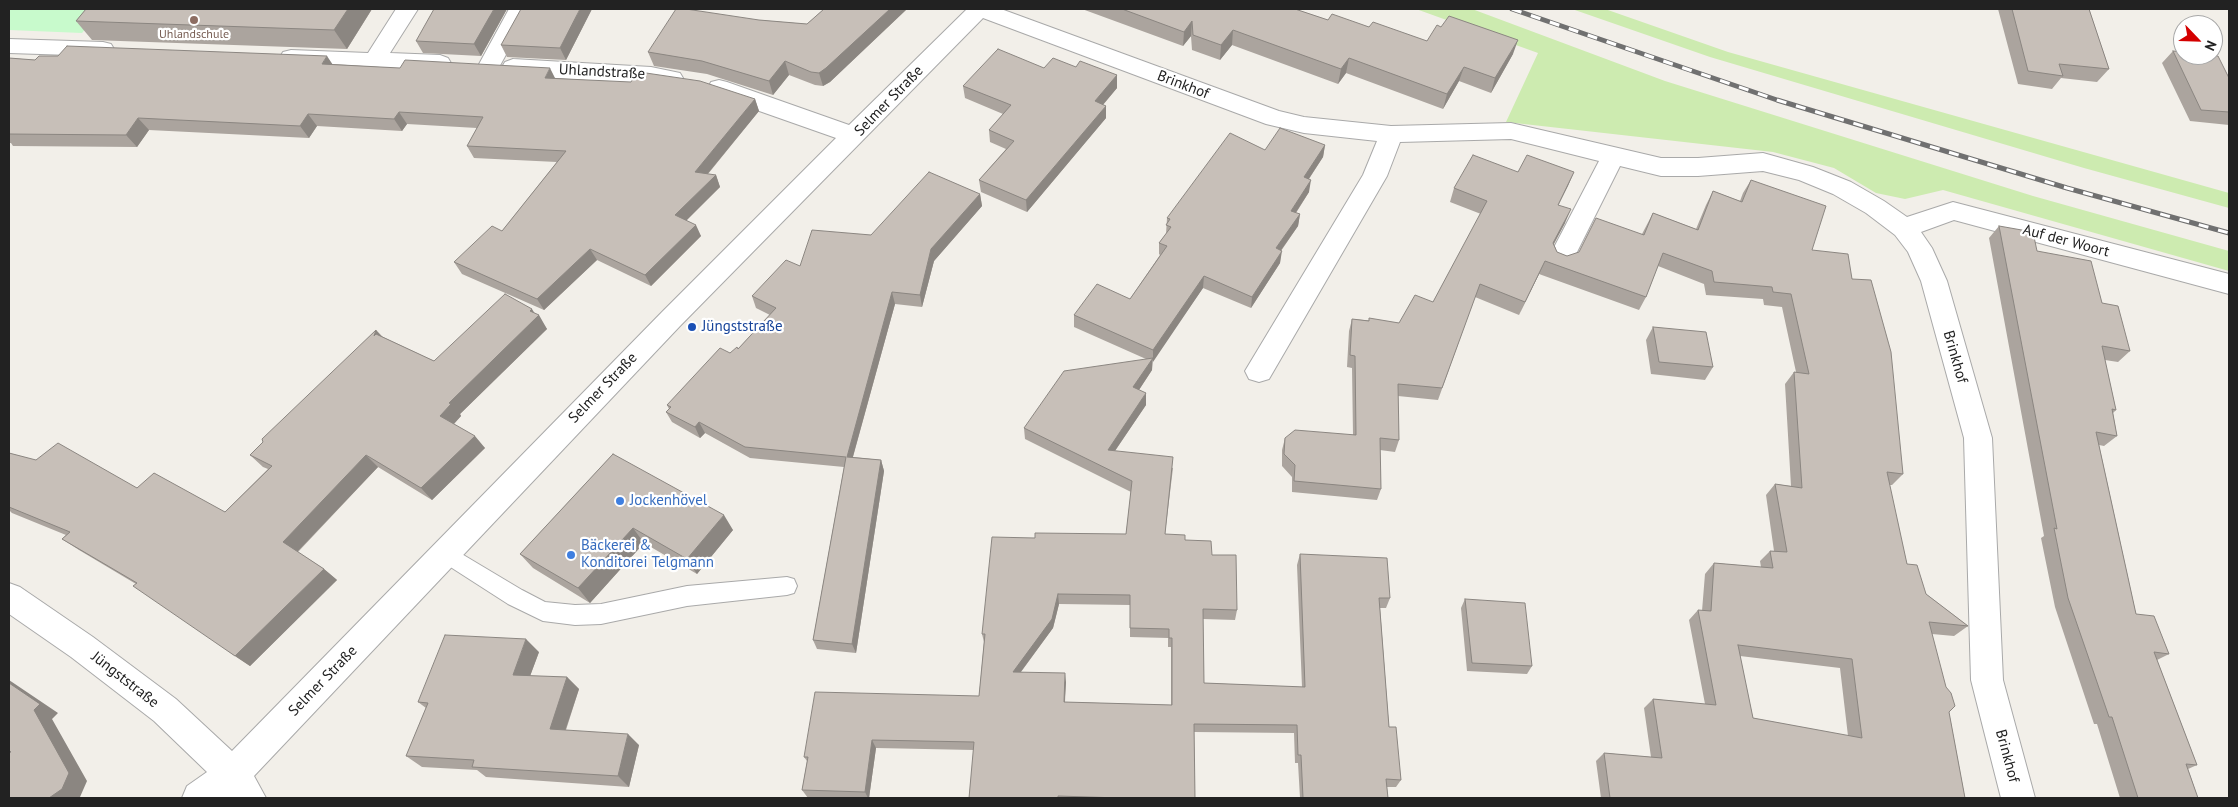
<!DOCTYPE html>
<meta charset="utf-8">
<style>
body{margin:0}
#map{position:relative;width:2238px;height:807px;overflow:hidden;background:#f2efe9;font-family:"PT Sans",sans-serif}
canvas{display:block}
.frame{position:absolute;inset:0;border:10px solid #222;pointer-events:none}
.north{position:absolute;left:2173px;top:15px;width:50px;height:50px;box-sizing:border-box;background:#fff;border:1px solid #a7a7a7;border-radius:50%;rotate:114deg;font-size:14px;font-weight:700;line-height:20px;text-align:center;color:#222}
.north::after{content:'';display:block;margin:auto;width:18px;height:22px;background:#d40000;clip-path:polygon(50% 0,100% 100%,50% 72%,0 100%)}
</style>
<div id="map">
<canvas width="2238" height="807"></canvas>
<div class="frame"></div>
<div class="north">N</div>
</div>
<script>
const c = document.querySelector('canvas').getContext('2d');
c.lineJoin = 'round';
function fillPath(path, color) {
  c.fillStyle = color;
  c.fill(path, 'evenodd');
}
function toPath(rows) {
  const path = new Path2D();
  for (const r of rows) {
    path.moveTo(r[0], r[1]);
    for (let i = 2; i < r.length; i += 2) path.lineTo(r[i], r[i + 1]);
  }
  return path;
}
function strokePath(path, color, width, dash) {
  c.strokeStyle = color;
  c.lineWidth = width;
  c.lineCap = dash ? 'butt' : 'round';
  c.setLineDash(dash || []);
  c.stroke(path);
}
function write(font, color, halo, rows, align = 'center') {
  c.font = font + ' "PT Sans",sans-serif';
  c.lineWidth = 4.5;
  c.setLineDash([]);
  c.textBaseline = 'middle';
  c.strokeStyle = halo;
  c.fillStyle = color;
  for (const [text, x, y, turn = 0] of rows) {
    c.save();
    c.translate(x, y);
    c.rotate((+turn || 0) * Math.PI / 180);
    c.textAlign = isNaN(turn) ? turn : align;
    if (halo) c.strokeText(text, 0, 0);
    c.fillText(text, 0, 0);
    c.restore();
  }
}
fillPath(toPath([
 [1416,9,1472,9,1665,81,2033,196,2229,251,2229,271,1943,190,1905,199,1876,193,1834,168,1773,152,1506,122,1538,53],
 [1572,9,1605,9,1728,52,2229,193,2229,208,2084,168,1710,57]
]), '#cdebb0');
fillPath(toPath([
 [9,9,102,9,82,33,9,30]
]), '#c8facc');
const lane = toPath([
 [445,544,522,590,545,602,575,605,601,604,687,586,787,577,794,579,797,586,794,593,787,595,687,606,601,624,575,625,543,621,508,604,438,559,435,553,438,547,445,544]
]);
const street = toPath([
 [396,9,418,9,390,53,440,55,448,58,451,63,448,68,440,71,291,64,283,62,280,57,283,52,291,50,368,53,396,9],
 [509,9,531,9,497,71,489,74,481,71,478,66,509,9],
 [967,9,1001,9,1279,111,1304,117,1391,126,1511,123,1661,158,1698,158,1763,153,1813,167,1851,182,1884,201,1907,217,1953,202,2229,274,2229,294,1954,220,1921,232,1932,248,1947,281,1992,438,2003,680,2035,798,2001,798,1971,680,1964,438,1921,281,1908,252,1895,235,1866,213,1833,194,1799,180,1763,171,1698,176,1661,176,1620,166,1571,264,1562,267,1553,264,1549,257,1599,161,1511,139,1400,142,1387,176,1269,379,1259,382,1249,379,1245,371,1363,175,1377,141,1304,133,1266,124,983,18,680,326,254,776,266,798,182,798,187,786,207,772,154,721,71,657,9,614,9,583,20,587,93,637,176,699,232,751,662,312,836,138,711,94,708,88,711,82,719,80,727,82,849,125,967,9],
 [9,39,103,42,111,44,114,49,111,54,103,56,9,53,9,39],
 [513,59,651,67,680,73,683,78,680,83,672,86,513,75,505,72,502,67,505,62,513,59]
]);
strokePath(lane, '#a9a9a9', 2);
strokePath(street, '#a9a9a9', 2);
fillPath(lane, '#fff');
fillPath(street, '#fff');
const rail = toPath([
 [1512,9,1777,100,2067,188,2229,233]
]);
strokePath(rail, '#707070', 5);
strokePath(rail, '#fff', 3, [10]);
fillPath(toPath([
 [86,9,372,9,347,49,92,40,76,21],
 [507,9,481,56,423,53,416,41],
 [592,9,566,60,507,57,501,45],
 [824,9,907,9,830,82,823,86,815,85,789,75,773,95,707,74,654,66,648,52,759,20,807,24],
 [1082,9,1295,9,1328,20,1369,27,1427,41,1513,54,1491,93,1459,81,1443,109,1346,73,1338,84,1232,45,1220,60,1192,50,1191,36,1183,46],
 [1998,9,2089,9,2109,69,2097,82,2061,78,2052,89,2018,84],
 [2173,51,2229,78,2229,125,2190,121,2162,63],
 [9,58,35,60,332,64,555,78,755,99,759,111,708,174,716,175,720,187,686,220,701,236,651,286,597,260,544,310,462,274,454,262,502,231,557,162,474,158,467,146,477,128,407,124,402,131,317,126,309,138,149,130,137,147,13,146,11,143,9,143],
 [1076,67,1117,75,1117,88,1103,105,1106,118,1027,212,981,192,979,180,1006,149,990,142,989,130,1003,114,965,98,963,86,1044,68],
 [1325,145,1323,157,1309,179,1309,192,1296,213,1300,214,1298,226,1281,251,1280,263,1251,308,1203,288,1152,361,1152,370,1139,390,1146,405,1115,451,1173,468,1165,534,1185,540,1212,555,1237,610,1235,620,1203,619,1204,683,1302,687,1297,565,1300,554,1390,598,1386,608,1380,608,1389,727,1401,780,1396,787,1387,787,1388,798,1300,798,1298,763,1295,763,1294,733,1194,732,1195,798,969,798,974,750,876,748,869,798,808,798,802,790,807,761,804,757,979,696,984,642,982,634,1035,538,1126,534,1131,492,1025,439,1024,428,1146,359,1074,327,1074,315,1130,299,1160,255,1159,254,1159,243,1166,234,1167,218,1265,150],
 [1059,604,1130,605,1130,637,1168,638,1168,647,1171,647,1171,705,1065,702,1066,682,1021,672,1053,628],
 [1518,172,1574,172,1558,205,1565,223,1554,244,1557,252,1567,256,1642,234,1653,213,1696,229,1706,205,1713,191,1740,201,1743,193,1751,180,1812,250,1852,279,1903,474,1892,485,1889,485,1907,564,1926,594,1968,626,1954,636,1932,634,1949,712,1965,798,1601,798,1596,761,1604,753,1651,757,1644,708,1653,699,1705,704,1689,620,1698,610,1702,611,1705,574,1714,563,1761,567,1760,561,1770,551,1774,551,1766,495,1775,484,1791,486,1785,384,1794,372,1796,372,1782,307,1764,305,1763,299,1706,295,1704,284,1658,266,1646,297,1639,310,1539,274,1519,315,1475,297,1438,400,1398,396,1399,440,1395,452,1380,450,1381,489,1377,500,1292,492,1292,477,1282,466,1282,450,1285,438,1353,435,1352,368,1347,367,1349,331,1352,319,1399,323,1433,302,1481,214,1450,202,1454,188],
 [1740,656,1840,668,1848,736,1753,718],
 [980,194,982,206,934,261,922,307,895,304,853,457,881,460,884,471,856,653,817,649,813,640,844,467,750,458,705,433,700,438,672,422,666,412,669,409,667,405,730,353,738,349,770,315,756,308,752,296,800,266,871,235],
 [1999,226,2037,251,2102,303,2130,351,2118,362,2105,360,2116,410,2113,413,2117,436,2104,446,2099,445,2136,614,2169,654,2157,660,2197,765,2188,769,2198,798,2120,798,2097,724,2094,724,2055,607,2041,538,2044,536,1989,238],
 [535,313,547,329,460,414,461,416,454,424,485,448,432,500,378,467,298,552,324,569,337,580,250,666,235,656,136,584,79,550,62,539,66,535,12,513,9,510,9,453,225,512,268,469,263,467,250,455,376,330,383,337,434,361],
 [1653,327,1713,367,1705,380,1651,374,1646,340],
 [613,454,733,530,697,574,644,543,590,603,533,568,520,554],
 [1465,599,1532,666,1527,674,1467,671,1461,608],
 [539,652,530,676,567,677,579,689,566,730,639,745,629,787,486,777,477,770,422,767,406,756,426,708,418,702]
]), '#aba49e');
fillPath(toPath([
 [348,9,372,9,347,49,334,30],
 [494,9,507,9,481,56,474,44],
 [580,9,592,9,566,60,560,48],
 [890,9,907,9,830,82,823,86,819,73],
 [1192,21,1191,36,1183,46,1184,32],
 [1233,30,1232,45,1220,60,1221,45],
 [1518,40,1513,54,1491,93,1495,78],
 [327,56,335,68,322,64],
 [1349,58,1346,73,1338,84,1341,69],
 [785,61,789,75,773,95,769,81],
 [1464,67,1459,81,1443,109,1447,94],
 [550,68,556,80,545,78],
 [1117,75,1117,88,1095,114,1095,101],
 [755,99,759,111,700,183,695,172],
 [1106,106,1106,118,1027,212,1026,200],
 [399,112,407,124,402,131,394,119],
 [308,114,317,126,309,138,300,126],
 [138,118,149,130,137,147,126,135],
 [1325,145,1323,157,1302,189,1304,177],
 [1574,172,1568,186,1552,218,1558,205],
 [716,175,720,187,680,227,675,215],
 [1311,180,1309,192,1289,223,1291,211],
 [980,194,982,206,934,261,922,307,920,295,931,249],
 [1571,209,1565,223,1547,256,1553,243],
 [1300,214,1298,226,1274,260,1276,248],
 [696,225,701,236,651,286,645,275],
 [590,249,597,260,544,310,537,299],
 [1282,251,1280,263,1251,308,1252,297],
 [1545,261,1539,274,1519,315,1525,302],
 [1204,276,1203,288,1153,362,1153,350],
 [892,292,895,304,850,467,847,457],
 [532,309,537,317,539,315,547,329,460,414,461,416,450,428,440,416,449,403],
 [376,330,387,343,374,336],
 [1153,358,1152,370,1133,399,1133,387],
 [1146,393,1146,405,1108,461,1108,450],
 [699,422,705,433,700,438,695,427],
 [475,436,485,448,432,500,421,488],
 [366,455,378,467,296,553,283,542],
 [881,460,884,471,856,653,852,644],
 [724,515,733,530,697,574,687,559],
 [633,528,644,543,590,603,578,588],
 [324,569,337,580,250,666,235,656],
 [1058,594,1059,604,1053,628,1014,681,1013,672],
 [526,639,539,652,526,687,513,675],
 [1065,673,1066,682,1064,711,1064,702],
 [567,677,579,689,562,740,550,729],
 [9,680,58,713,52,719,87,781,80,797,78,798,49,798,9,683],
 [628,734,639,745,629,787,618,776],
 [872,740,876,748,869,798,868,798,865,792]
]), '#8b8681');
const building = toPath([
 [86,9,348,9,334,30,76,21,86,9],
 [434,9,494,9,474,44,416,41,434,9],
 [521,9,580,9,560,48,501,45,521,9],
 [676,9,686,9,759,20,807,24,824,9,890,9,826,68,819,73,811,72,785,61,769,81,702,61,648,52,676,9],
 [1122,9,1295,9,1328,20,1332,14,1369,27,1373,22,1427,41,1437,25,1441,27,1449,16,1518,40,1495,78,1464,67,1447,94,1349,58,1341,69,1233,30,1221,45,1193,35,1192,21,1184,32,1122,9],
 [2012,9,2089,9,2109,69,2059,64,2063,76,2028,71,2012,9],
 [67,46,327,56,322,64,400,68,405,60,550,68,545,78,631,82,637,72,646,73,700,81,755,99,695,172,716,175,675,215,696,225,645,275,590,249,537,299,454,262,492,226,502,231,566,151,467,146,483,117,399,112,394,119,308,114,300,126,138,118,126,135,9,134,9,58,35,60,39,56,58,56,67,46],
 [998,49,1044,68,1053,58,1076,67,1080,61,1117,75,1095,101,1106,106,1026,200,979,180,1014,141,989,130,1011,105,963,86,998,49],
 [2173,51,2183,52,2183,55,2209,55,2218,56,2229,78,2229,112,2201,110,2173,51],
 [1280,128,1325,145,1304,177,1311,180,1291,211,1300,214,1276,248,1282,251,1252,297,1204,276,1153,350,1074,315,1097,284,1130,299,1167,246,1159,243,1171,227,1166,225,1170,219,1167,218,1230,133,1265,150,1280,128],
 [1473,155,1518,172,1527,155,1574,172,1558,205,1571,209,1553,243,1557,252,1567,256,1579,252,1596,218,1644,235,1653,213,1698,230,1713,191,1742,202,1751,180,1826,206,1812,250,1848,254,1852,279,1871,280,1891,352,1903,474,1887,472,1907,564,1917,565,1926,594,1968,626,1929,622,1946,687,1951,693,1955,706,1949,712,1965,798,1610,798,1604,753,1662,758,1653,699,1716,705,1698,610,1711,611,1714,563,1773,568,1770,551,1787,552,1775,484,1802,488,1794,372,1809,374,1791,294,1773,292,1772,287,1714,282,1712,271,1663,253,1646,297,1545,261,1525,302,1480,284,1442,388,1398,384,1399,440,1380,438,1381,489,1294,481,1295,465,1284,454,1285,438,1295,430,1356,435,1355,356,1350,355,1352,319,1369,321,1369,318,1399,323,1415,295,1433,302,1487,201,1454,188,1473,155],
 [1738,645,1852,659,1862,738,1753,718,1738,645],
 [929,172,980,194,931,249,920,295,892,292,847,457,881,460,852,644,813,640,846,457,745,447,699,422,695,427,666,412,671,407,667,405,720,348,730,353,737,347,738,349,776,308,752,296,786,260,800,266,812,230,871,235,929,172],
 [1999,226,2033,232,2037,251,2091,261,2102,303,2118,306,2130,351,2102,346,2116,410,2112,409,2117,436,2096,432,2136,614,2154,616,2169,654,2154,652,2197,765,2186,764,2198,798,2138,798,2112,717,2109,717,2068,598,2054,528,2057,529,1999,226],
 [505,294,532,309,530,311,539,315,449,403,451,404,440,416,475,436,421,488,366,455,283,542,324,569,235,656,133,586,137,583,62,539,70,532,9,507,9,453,36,460,58,443,137,488,154,473,225,512,272,466,250,455,263,442,262,439,376,330,374,336,376,334,434,361,505,294],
 [1653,327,1706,332,1713,367,1659,362,1653,327],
 [1153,358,1133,387,1146,393,1108,450,1173,457,1165,534,1185,535,1185,540,1211,541,1212,555,1236,555,1237,610,1203,609,1204,683,1305,687,1300,554,1387,558,1390,598,1379,598,1389,727,1396,727,1401,780,1386,779,1388,798,1303,798,1301,755,1298,755,1297,725,1194,724,1195,798,1120,798,1058,796,1058,798,969,798,974,742,872,740,865,792,802,790,808,757,804,757,815,692,979,696,985,634,982,634,992,537,1035,538,1035,533,1126,534,1132,481,1024,428,1064,371,1153,358],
 [1058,594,1130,595,1130,628,1169,629,1169,638,1172,638,1172,705,1064,702,1065,673,1013,672,1052,619,1058,594],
 [613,454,724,515,687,559,633,528,578,588,520,554,613,454],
 [1465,599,1525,603,1532,666,1472,663,1465,599],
 [445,635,526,639,513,675,567,677,550,729,628,734,618,776,472,767,474,760,406,756,428,703,418,702,445,635],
 [9,683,40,704,34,710,69,773,62,789,49,798,9,798,9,753,11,752,9,750,9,683]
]);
fillPath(building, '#c7bfb8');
strokePath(building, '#8b8681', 1);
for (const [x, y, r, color] of [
 [194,20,5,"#8d6e63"],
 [692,327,5,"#1a4fb4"],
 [620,501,5,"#3f7fe0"],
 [571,555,5,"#3f7fe0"]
]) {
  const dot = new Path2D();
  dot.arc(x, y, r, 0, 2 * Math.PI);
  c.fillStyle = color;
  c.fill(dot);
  strokePath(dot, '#fff', 2);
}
write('12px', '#785e54', '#fff', [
 ["Uhlandschule",194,35]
]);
write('15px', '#222', '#fff', [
 ["Uhlandstraße",602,72,3],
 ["Brinkhof",1183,85,21],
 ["Selmer Straße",889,101,-46],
 ["Auf der Woort",2066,241,15],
 ["Brinkhof",1955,357,74],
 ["Selmer Straße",603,388,-46],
 ["Jüngststraße",125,680,38],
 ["Selmer Straße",323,681,-46],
 ["Brinkhof",2007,756,75]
]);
write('15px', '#164399', '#fff', [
 ["Jüngststraße",702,327]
], 'left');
write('15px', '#366cbe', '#fff', [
 ["Jockenhövel",630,501],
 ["Bäckerei &",581,546],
 ["Konditorei Telgmann",581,563]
], 'left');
</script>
